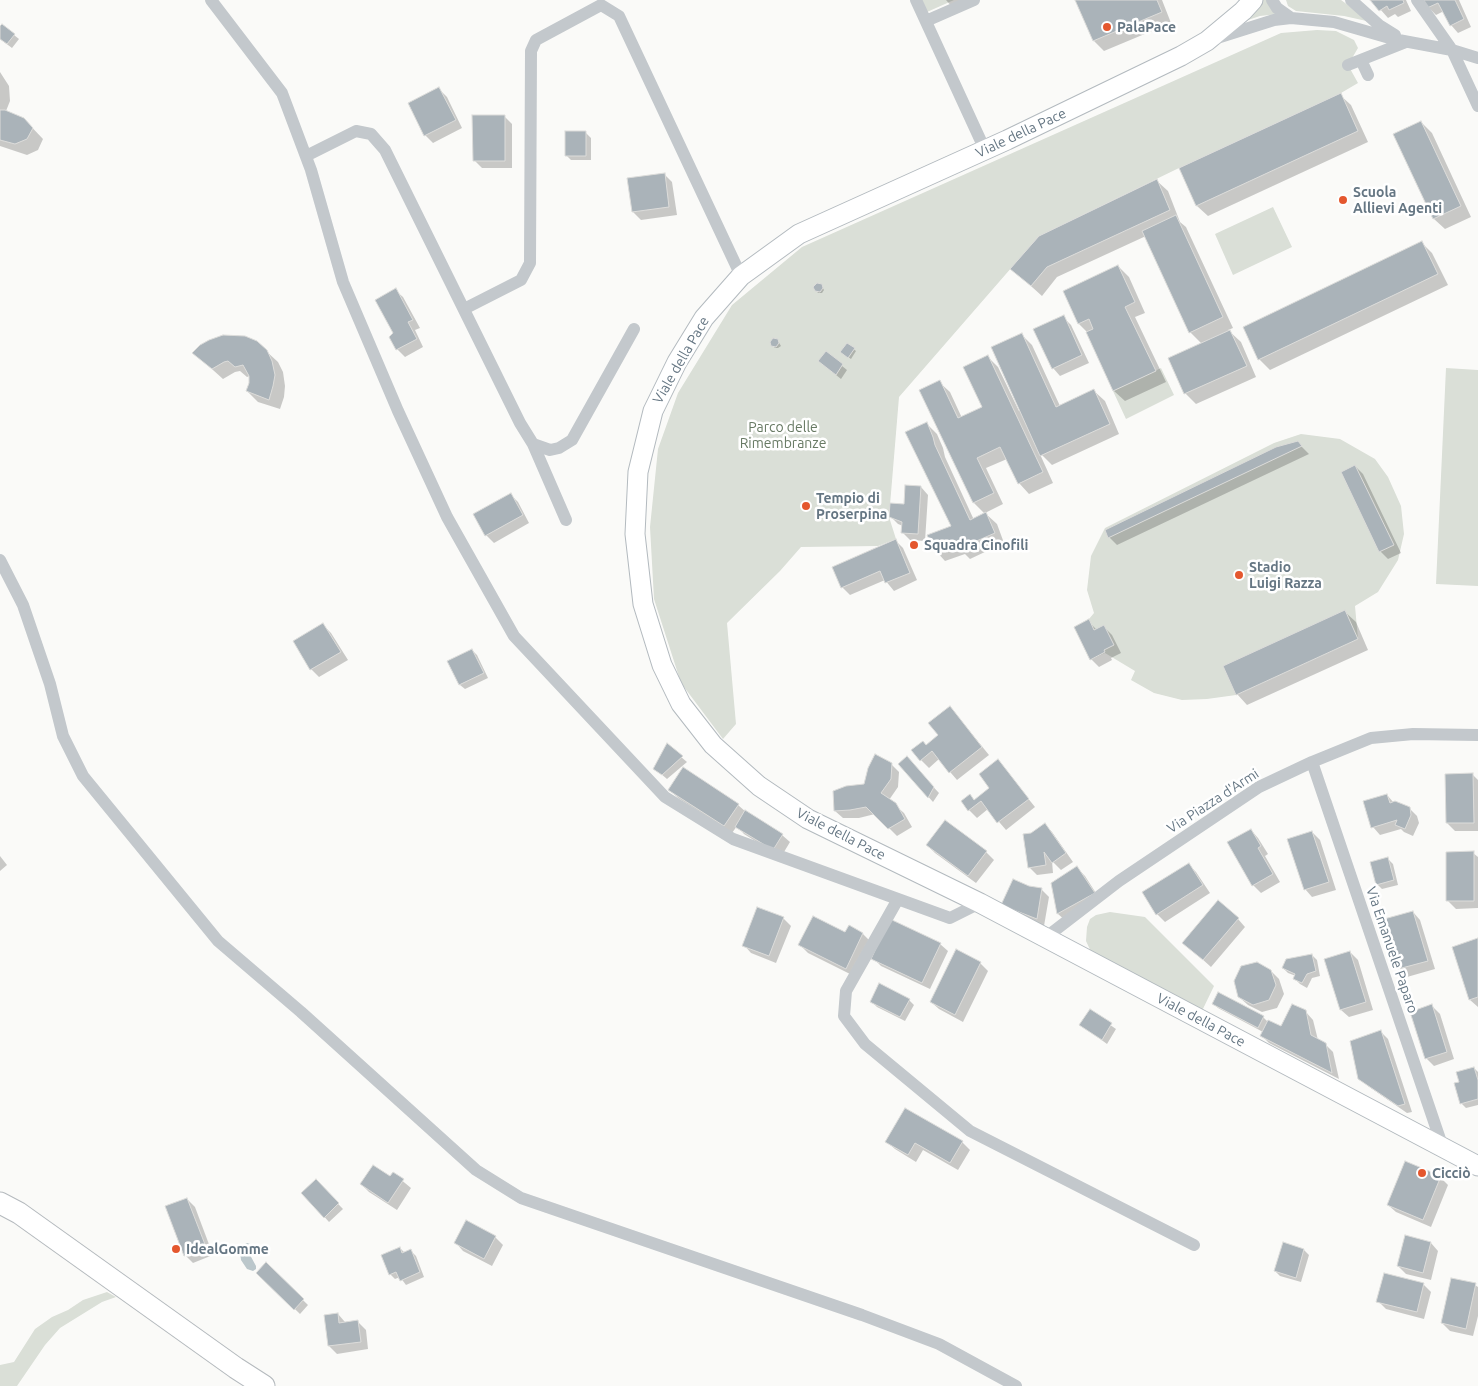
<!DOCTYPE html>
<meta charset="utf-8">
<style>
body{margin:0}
canvas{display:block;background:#fafaf8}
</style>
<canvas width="1478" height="1386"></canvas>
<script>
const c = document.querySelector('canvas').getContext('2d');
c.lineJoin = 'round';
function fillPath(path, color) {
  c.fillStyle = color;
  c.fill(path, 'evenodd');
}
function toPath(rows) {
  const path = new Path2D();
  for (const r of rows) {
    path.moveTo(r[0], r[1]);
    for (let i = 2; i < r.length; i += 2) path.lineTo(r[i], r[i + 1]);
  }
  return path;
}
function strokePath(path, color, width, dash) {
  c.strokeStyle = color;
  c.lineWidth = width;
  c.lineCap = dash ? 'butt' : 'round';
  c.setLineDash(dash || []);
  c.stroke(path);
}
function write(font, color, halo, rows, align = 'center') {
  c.font = font + ' Ubuntu,sans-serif';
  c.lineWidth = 5;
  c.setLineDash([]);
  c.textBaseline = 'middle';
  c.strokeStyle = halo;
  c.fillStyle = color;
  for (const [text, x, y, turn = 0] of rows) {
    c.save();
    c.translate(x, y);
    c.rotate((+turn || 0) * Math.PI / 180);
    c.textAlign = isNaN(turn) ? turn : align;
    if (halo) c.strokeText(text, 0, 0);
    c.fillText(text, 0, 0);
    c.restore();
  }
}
fillPath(toPath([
 [921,0,954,0,927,12],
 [1263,0,1268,0,1278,14,1260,16,1242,22,1241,20],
 [1286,0,1341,0,1371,22,1344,16,1296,11,1288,6],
 [1317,30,1336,31,1354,40,1358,48,1348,65,1358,83,1341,93,1179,168,1039,236,899,397,889,517,896,539,878,546,801,547,780,571,727,623,736,724,723,739,681,683,654,599,650,527,658,449,678,393,732,305,802,247,1281,33],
 [1273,207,1292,247,1233,275,1215,234],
 [1161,368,1174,395,1126,419,1113,391],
 [1446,368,1478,370,1478,586,1436,584],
 [1301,434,1340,439,1375,459,1388,477,1401,506,1404,534,1398,560,1378,592,1355,606,1358,639,1236,695,1207,699,1182,700,1154,693,1131,680,1135,671,1105,653,1090,660,1074,627,1089,619,1094,613,1087,590,1091,556,1105,528,1274,443],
 [1110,912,1145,917,1214,986,1201,1013,1093,956,1086,941,1087,927,1090,919,1096,915],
 [107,1292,116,1297,102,1302,60,1328,45,1345,17,1386,0,1386,0,1365,14,1362,35,1329,52,1317,68,1310,83,1300]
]), '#dadfd7');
fillPath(toPath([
 [247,1243,250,1244,250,1255,256,1266,256,1269,253,1271,247,1269,241,1260,240,1251,241,1246]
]), '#bbc7cb');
fillPath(toPath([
 [946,0,970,0,953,8],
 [1077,0,1162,0,1171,23,1104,51,1094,41],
 [1372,0,1406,0,1411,11,1398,17,1395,14,1388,18],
 [1425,0,1459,0,1471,27,1458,33,1451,25,1444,11,1436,15,1428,7],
 [0,28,14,35,19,39,12,48,0,39],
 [0,72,9,86,10,101,6,111,24,119,43,139,38,150,27,155,0,146],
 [439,89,447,97,462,128,433,143,425,135],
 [1340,95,1351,105,1368,142,1208,216,1197,206,1181,169],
 [504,116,512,124,512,168,482,168,474,160],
 [1421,122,1432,133,1471,217,1445,229,1434,219,1395,134],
 [586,133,591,138,591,160,571,160,566,155],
 [664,174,672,182,677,215,641,220,633,212],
 [1157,181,1168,191,1180,222,1186,227,1233,328,1228,330,1241,342,1256,377,1196,404,1185,393,1170,359,1202,344,1190,332,1146,236,1057,277,1042,296,1012,269],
 [1422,243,1432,253,1448,285,1270,370,1259,359],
 [1118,266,1129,277,1145,313,1135,317,1166,382,1125,401,1114,391,1088,333,1079,324,1064,291],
 [821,285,824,290,822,293,818,293,816,290],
 [395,290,403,297,420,328,415,330,423,347,405,357,397,349,394,333],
 [1063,317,1071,325,1089,363,1060,376,1053,368],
 [1022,335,1032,345,1060,406,1094,391,1105,401,1119,434,1052,465,1039,452,1053,483,1029,494,1019,483,1007,459,986,468,1003,504,985,513,997,524,1004,543,970,559,965,554,945,561,935,550,953,527,926,423,937,434,943,448,945,457,974,520,985,514,974,503,939,382,950,392,962,418,984,407,988,357,998,367,1019,411,1021,410],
 [778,341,781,346,778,348,775,348,773,346],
 [847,344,856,351,851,359,844,354],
 [266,351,278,362,283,372,285,386,284,397,280,409,258,402,247,391,250,383,250,376,247,377,240,371,235,372,223,379,194,353],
 [826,353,847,370,841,379,825,366],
 [1297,442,1309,454,1117,545,1109,537],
 [1355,466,1363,474,1401,553,1388,559,1380,551],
 [921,487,928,495,925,541,910,540,902,532,903,526,898,524,890,516,905,505],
 [510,494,518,502,529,523,494,543,486,535],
 [895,540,903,548,917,580,894,591,885,580,850,595,842,587],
 [1345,612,1356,622,1368,650,1247,705,1237,694],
 [1088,621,1097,630,1104,627,1112,635,1121,653,1111,658,1112,660,1099,667,1091,659],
 [323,625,331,633,348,660,319,677,311,669,295,642],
 [472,650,477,655,488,678,465,689,460,685,449,662],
 [950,707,989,755,957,780,939,759,929,768,921,760,926,746,940,735],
 [667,745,687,762,667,779,654,768],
 [998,761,1035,807,1006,830,988,809,977,818,969,810,991,789],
 [911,763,939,793,933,802,899,764],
 [891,764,899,772,898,787,889,800,904,813,912,827,897,836,875,814,859,818,843,818,835,811],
 [1473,775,1478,780,1478,831,1455,831,1447,823],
 [670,790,738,805,746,812,782,835,790,842,781,857,744,834,737,826,732,833,678,798],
 [1387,795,1394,803,1409,808,1417,816,1419,823,1413,836,1404,832,1401,829,1380,835,1373,827],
 [1045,825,1052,832,1073,862,1061,870,1052,861,1053,873,1037,875,1029,867],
 [1251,830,1258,838,1268,854,1265,856,1280,882,1261,893,1253,885],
 [1312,832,1320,840,1336,890,1312,897,1305,889],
 [927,845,986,852,994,860,976,883,935,853],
 [1473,853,1478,857,1478,908,1456,909,1448,901],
 [0,856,7,865,0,871],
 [1388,859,1393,864,1398,885,1382,889,1377,884],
 [1188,864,1196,872,1210,893,1165,922,1157,914],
 [1077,868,1085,876,1101,901,1066,921,1058,914,1052,884],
 [1014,881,1029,888,1041,889,1049,897,1044,926,1010,912],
 [1413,912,1420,920,1435,969,1407,977,1400,969,1385,920],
 [783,918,791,926,776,963,751,953,744,945],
 [1238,919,1245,927,1211,967,1192,950],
 [846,934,863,934,870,941,854,976,808,953,800,945],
 [1478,940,1478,1007,1470,1000],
 [940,944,948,951,930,989,881,966,873,958],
 [1350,952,1358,960,1373,1010,1349,1017,1341,1010],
 [1312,955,1317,960,1320,976,1312,978,1307,988,1300,984,1295,979,1296,976,1288,973,1283,968],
 [980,963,988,971,963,1022,939,1009,931,1002],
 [1271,971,1279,979,1284,994,1277,1008,1262,1012,1248,1005,1239,997],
 [909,1000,914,1005,905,1021,877,1007,872,1002],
 [1213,1003,1263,1017,1268,1022,1282,1028,1305,1011,1313,1020,1318,1040,1325,1044,1333,1052,1339,1079,1269,1043,1261,1035,1263,1032,1218,1008],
 [1432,1006,1440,1014,1454,1059,1434,1066,1426,1058],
 [1090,1011,1116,1029,1107,1044,1081,1025],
 [1380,1031,1388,1039,1412,1112,1407,1113,1368,1086,1359,1078],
 [1474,1068,1478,1072,1478,1105,1466,1108,1461,1103,1460,1083],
 [887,1142,962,1142,970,1150,958,1170,923,1150,916,1162,895,1149],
 [393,1173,411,1188,397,1210,369,1192,361,1184,390,1178],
 [1440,1177,1448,1185,1431,1227,1396,1212,1388,1205],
 [316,1181,343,1209,329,1222,303,1193],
 [187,1199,195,1207,213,1255,193,1263,185,1255],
 [495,1237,503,1245,492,1266,463,1251,456,1243],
 [1431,1243,1438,1251,1431,1280,1406,1274,1398,1266],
 [1283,1244,1304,1250,1309,1255,1301,1282,1280,1276,1275,1271],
 [400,1248,405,1253,411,1251,416,1256,424,1277,406,1285,400,1277,395,1279,390,1274],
 [266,1264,308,1305,300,1314,258,1273],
 [1423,1284,1431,1292,1424,1319,1386,1309,1378,1301],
 [1475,1285,1478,1287,1478,1316,1473,1336,1450,1331,1442,1323],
 [338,1314,345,1322,358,1322,366,1330,368,1349,337,1354,329,1346]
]), '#0003');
const building = toPath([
 [1075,0,1157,0,1162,12,1093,41,1075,0],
 [1370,0,1403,0,1404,3,1389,10,1387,6,1379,11,1370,0],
 [1424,0,1455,0,1464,19,1450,26,1438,3,1427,8,1424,0],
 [2,24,15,34,7,44,0,39,0,26,2,24],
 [439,87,456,120,424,136,408,103,439,87],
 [1341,93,1358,131,1196,206,1179,168,1341,93],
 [0,110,5,110,24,118,33,128,27,139,15,144,0,140,0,110],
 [472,115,505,115,505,161,473,161,472,115],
 [1421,121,1461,206,1433,219,1393,134,1421,121],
 [565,131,586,131,586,156,565,156,565,131],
 [665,173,669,207,632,212,627,178,665,173],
 [1157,179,1170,210,1047,267,1031,286,1010,269,1039,236,1157,179],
 [1176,215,1223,317,1189,333,1142,231,1176,215],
 [1422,241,1438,274,1258,360,1243,327,1422,241],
 [1118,265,1135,302,1125,307,1156,371,1113,391,1086,332,1093,329,1089,319,1078,324,1063,291,1118,265],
 [817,283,822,284,823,288,820,292,815,291,813,287,817,283],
 [396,288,413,320,408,322,417,339,396,350,389,337,393,333,375,300,396,288],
 [1064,315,1082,355,1052,369,1033,329,1064,315],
 [1230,330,1247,366,1184,394,1168,358,1230,330],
 [1022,333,1056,407,1094,389,1110,424,1040,456,991,347,1022,333],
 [223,335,245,336,257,341,267,350,272,361,275,375,273,386,269,400,246,391,249,383,249,376,243,365,235,367,228,361,224,362,212,369,192,353,200,345,209,340,223,335],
 [773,338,778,339,779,343,776,347,771,346,770,342,773,338],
 [847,343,855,348,848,358,840,352,847,343],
 [826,351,843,364,836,375,818,361,826,351],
 [988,355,1043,472,1018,484,1000,447,977,458,994,493,973,503,919,390,940,380,958,418,982,407,963,367,988,355],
 [927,422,933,437,935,445,970,520,986,512,995,533,958,549,956,543,934,551,927,535,951,526,905,432,927,422],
 [1298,441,1302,446,1108,538,1105,530,1276,447,1298,441],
 [1355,465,1394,545,1379,552,1341,472,1355,465],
 [905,485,921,486,918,534,901,533,902,522,889,517,890,503,904,504,905,485],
 [511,493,523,515,485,536,473,514,511,493],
 [896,539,910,573,885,583,880,571,841,588,832,567,896,539],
 [1345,610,1358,639,1236,695,1223,666,1345,610],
 [1089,619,1094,630,1104,625,1114,645,1104,650,1105,652,1090,660,1074,627,1089,619],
 [323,623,341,652,310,670,293,641,323,623],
 [472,649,484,673,459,685,447,661,472,649],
 [950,706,982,747,949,773,932,751,920,761,911,750,923,741,926,745,938,735,928,723,950,706],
 [667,743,683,756,662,775,653,769,667,743],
 [875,754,892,763,891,779,881,793,896,803,905,819,888,829,866,807,850,810,834,811,833,791,846,786,864,784,868,768,875,754],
 [907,756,934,787,928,798,898,764,907,756],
 [998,759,1029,799,997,823,981,801,968,811,961,801,970,794,974,800,989,788,979,774,998,759],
 [683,767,739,804,724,826,668,790,683,767],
 [1473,773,1474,823,1446,823,1445,774,1473,773],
 [1387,794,1390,803,1395,801,1410,807,1411,815,1405,829,1395,825,1397,820,1371,828,1363,801,1387,794],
 [745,810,783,834,773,850,735,827,745,810],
 [945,820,987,851,968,876,926,845,945,820],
 [1045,823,1066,853,1052,863,1044,852,1046,865,1028,868,1023,834,1031,833,1045,823],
 [1251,829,1261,846,1258,848,1273,874,1252,886,1227,842,1251,829],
 [1312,831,1329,882,1304,890,1287,839,1312,831],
 [1474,851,1474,901,1446,901,1446,852,1474,851],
 [1388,857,1394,880,1376,885,1370,862,1388,857],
 [1189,863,1203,885,1156,915,1142,892,1189,863],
 [1077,866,1095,893,1057,914,1051,883,1077,866],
 [1013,879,1029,886,1042,888,1037,919,1001,905,1013,879],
 [1218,900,1239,918,1203,960,1182,943,1218,900],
 [757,907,784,917,769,956,742,946,757,907],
 [1413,911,1428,961,1398,969,1384,919,1413,911],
 [813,916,845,932,849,925,863,933,846,969,798,945,813,916],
 [890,919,941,943,922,983,871,959,890,919],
 [1478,938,1478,997,1469,1000,1452,947,1478,938],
 [956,949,981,962,955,1015,930,1002,956,949],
 [1350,951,1366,1002,1340,1010,1324,959,1350,951],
 [1312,954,1316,971,1307,974,1302,983,1293,979,1295,974,1282,968,1286,959,1312,954],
 [1257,962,1271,970,1276,985,1269,1000,1253,1005,1238,997,1234,981,1241,966,1257,962],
 [879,983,910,999,900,1017,870,1002,879,983],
 [1218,992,1264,1016,1258,1028,1212,1004,1218,992],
 [1292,1004,1306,1010,1311,1035,1326,1043,1332,1073,1260,1036,1268,1020,1281,1026,1292,1004],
 [1432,1004,1447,1052,1425,1059,1410,1012,1432,1004],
 [1090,1009,1112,1023,1102,1040,1079,1025,1090,1009],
 [1381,1030,1405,1104,1398,1106,1358,1079,1350,1041,1381,1030],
 [1474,1067,1478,1080,1478,1099,1460,1104,1454,1083,1459,1082,1456,1072,1474,1067],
 [905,1108,963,1141,950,1163,915,1143,908,1155,885,1142,905,1108],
 [1405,1161,1441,1176,1423,1220,1387,1205,1405,1161],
 [373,1165,390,1176,393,1172,404,1179,388,1203,360,1184,373,1165],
 [316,1179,339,1203,324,1218,301,1193,316,1179],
 [187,1198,206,1247,184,1256,165,1206,187,1198],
 [466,1220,496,1236,484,1259,454,1243,466,1220],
 [1405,1235,1431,1242,1423,1273,1397,1266,1405,1235],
 [1283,1242,1304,1249,1296,1278,1274,1271,1283,1242],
 [400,1247,402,1253,411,1249,420,1272,400,1281,396,1272,389,1275,381,1255,400,1247],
 [266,1262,304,1299,294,1310,256,1273,266,1262],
 [1384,1273,1424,1283,1417,1312,1376,1302,1384,1273],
 [1451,1278,1476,1283,1466,1329,1441,1323,1451,1278],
 [338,1313,339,1323,358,1320,361,1342,328,1346,324,1315,338,1313]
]);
fillPath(building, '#aab3b9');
strokePath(building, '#dcdcda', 1);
const secondary = toPath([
 [1253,0,1243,11,1207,41,1181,56,1007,140,799,234,741,276,704,318,677,362,653,411,638,472,635,534,643,604,662,665,681,704,713,745,759,786,808,819,980,903,1478,1166]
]);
const primary = toPath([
 [0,1203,19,1213,236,1368,264,1386]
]);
strokePath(secondary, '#b3babf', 21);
strokePath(primary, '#b5babe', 23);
strokePath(toPath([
 [211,0,282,93,311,170,343,282,398,411,447,517,514,636,665,797,733,839,950,918,980,903],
 [916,0,985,150],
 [1272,0,1277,8,1291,18,1334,22,1393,39,1452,50,1478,58],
 [1351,0,1379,25,1395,35],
 [1417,0,1452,50,1478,106],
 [926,21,974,0],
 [1217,38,1274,20,1291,18],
 [1361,60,1368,75],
 [1348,65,1406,42],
 [306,156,356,131,371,134,385,150,520,423,533,444,550,450,559,448,572,440,634,329],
 [464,309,521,280,530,263,531,51,536,40,601,5,619,16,741,276],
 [533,444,566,520],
 [0,560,23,605,50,684,63,736,83,776,218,941,301,1012,476,1170,521,1198,862,1315,939,1344,1016,1386],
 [1312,762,1443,1148],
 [898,899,846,991,844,1016,865,1044,970,1131,1194,1245],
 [1045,938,1119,881,1259,787,1312,762,1371,738,1413,734,1478,735]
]), '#c3c8cc', 12);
strokePath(secondary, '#fff', 19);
strokePath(primary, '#fff', 21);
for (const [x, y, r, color] of [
 [1107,27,5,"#e4572e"],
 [1343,200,5,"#e4572e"],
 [806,506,5,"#e4572e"],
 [914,545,5,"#e4572e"],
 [1239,575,5,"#e4572e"],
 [1422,1173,5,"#e4572e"],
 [176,1249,5,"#e4572e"]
]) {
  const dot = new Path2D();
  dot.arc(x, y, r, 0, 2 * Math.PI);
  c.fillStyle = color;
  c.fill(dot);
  strokePath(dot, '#fff', 2);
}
write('bold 14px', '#657683', '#fff', [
 ["PalaPace",1117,27],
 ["Scuola",1353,192],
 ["Allievi Agenti",1353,208],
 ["Tempio di",816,498],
 ["Proserpina",816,514],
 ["Squadra Cinofili",924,545],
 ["Stadio",1249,567],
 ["Luigi Razza",1249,583],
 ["Cicciò",1432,1173],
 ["IdealGomme",186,1249]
], 'left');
write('14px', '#657683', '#fff', [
 ["Viale della Pace",1021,133,-25],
 ["Viale della Pace",681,360,-60],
 ["Via Piazza d'Armi",1213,801,-33],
 ["Viale della Pace",841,834,27],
 ["Via Emanuele Paparo",1392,950,71],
 ["Viale della Pace",1201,1020,28]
]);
write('14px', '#687a64', '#fff', [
 ["Parco delle",783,427],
 ["Rimembranze",783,443]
]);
</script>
